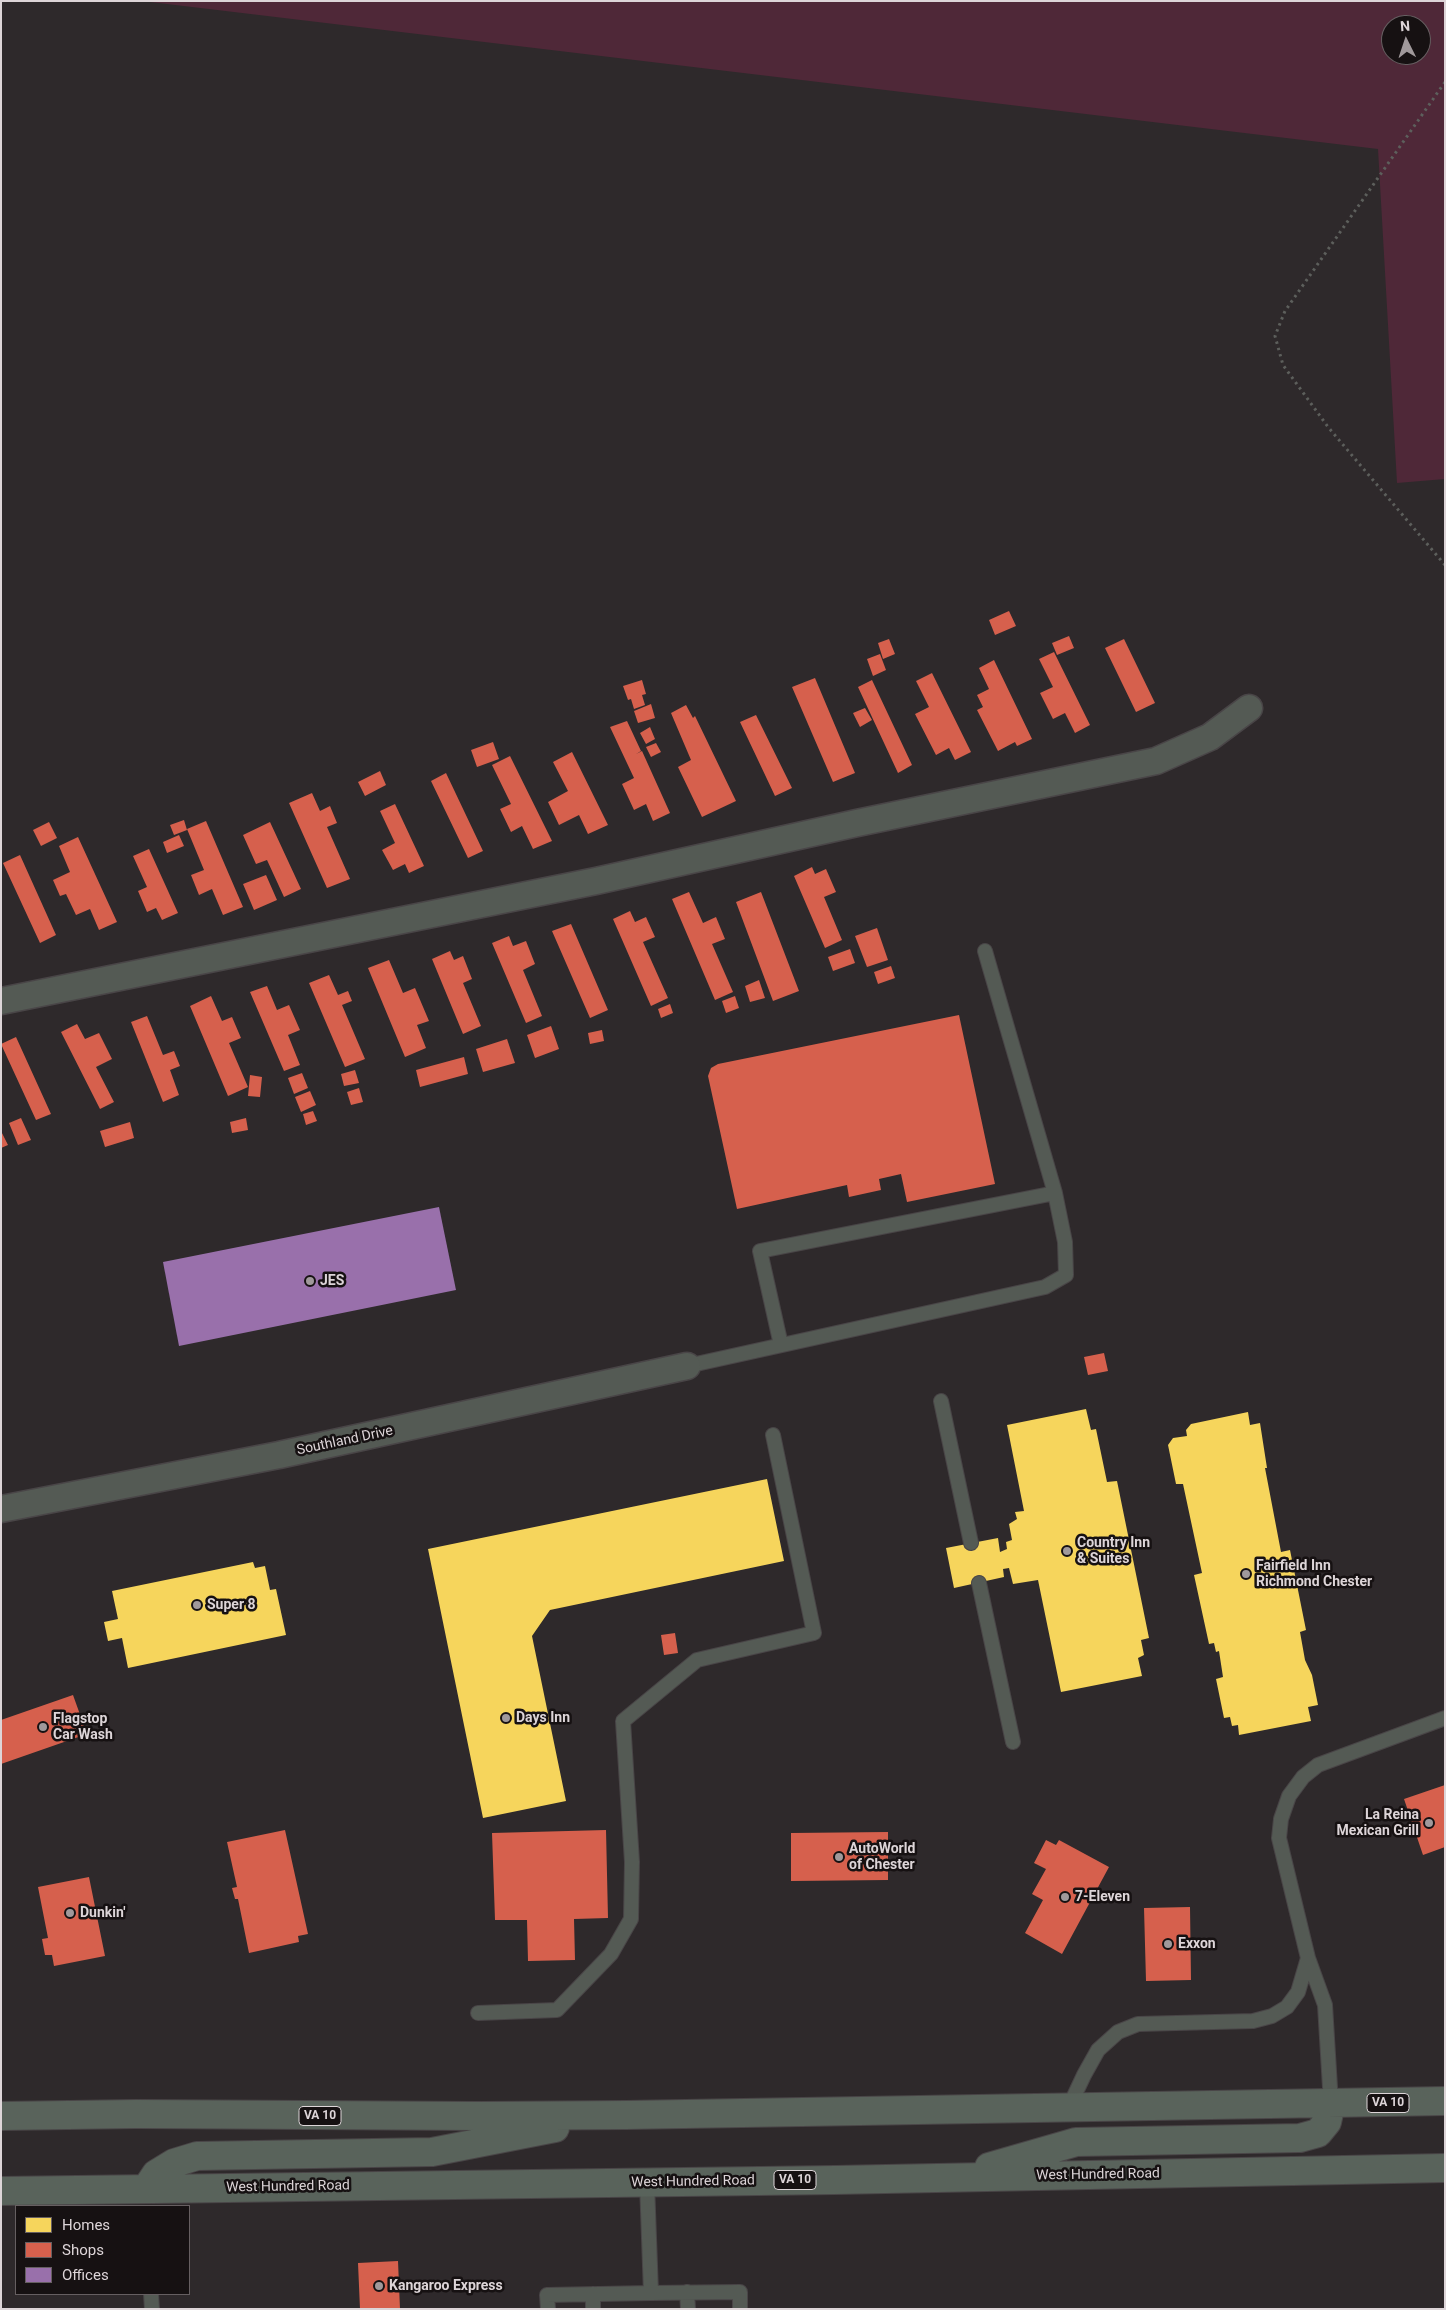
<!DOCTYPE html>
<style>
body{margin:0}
#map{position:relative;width:1446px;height:2310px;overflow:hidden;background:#2e292b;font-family:Roboto,sans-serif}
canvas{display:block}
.frame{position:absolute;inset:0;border:2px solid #ddd5d8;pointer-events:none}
.legend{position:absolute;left:15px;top:2205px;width:175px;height:90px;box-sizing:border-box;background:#161112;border:1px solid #665f61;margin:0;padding:6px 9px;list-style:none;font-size:15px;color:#ddd5d8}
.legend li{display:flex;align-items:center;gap:10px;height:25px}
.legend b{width:25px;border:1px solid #665f61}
.north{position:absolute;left:1381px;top:15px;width:50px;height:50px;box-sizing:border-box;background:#161112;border:1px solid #665f61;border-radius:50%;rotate:356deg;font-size:14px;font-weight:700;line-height:20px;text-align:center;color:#ddd5d8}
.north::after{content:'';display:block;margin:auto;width:18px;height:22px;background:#a0999b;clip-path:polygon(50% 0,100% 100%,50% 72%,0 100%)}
</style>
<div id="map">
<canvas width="1446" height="2310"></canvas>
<div class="frame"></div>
<ul class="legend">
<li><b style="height:14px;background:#f6d55c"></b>Homes</li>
<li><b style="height:14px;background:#d6604d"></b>Shops</li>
<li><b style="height:14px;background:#9970ab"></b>Offices</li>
</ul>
<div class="north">N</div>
</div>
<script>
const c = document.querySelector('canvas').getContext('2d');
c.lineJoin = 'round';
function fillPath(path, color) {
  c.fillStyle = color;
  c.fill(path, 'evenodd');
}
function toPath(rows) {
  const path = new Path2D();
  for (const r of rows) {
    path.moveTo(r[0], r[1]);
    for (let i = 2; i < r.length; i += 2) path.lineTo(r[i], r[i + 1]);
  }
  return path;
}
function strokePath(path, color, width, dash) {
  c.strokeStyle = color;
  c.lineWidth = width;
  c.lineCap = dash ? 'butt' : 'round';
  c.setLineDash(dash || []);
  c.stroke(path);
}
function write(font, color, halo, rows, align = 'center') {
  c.font = font + ' Roboto,sans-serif';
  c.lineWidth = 5;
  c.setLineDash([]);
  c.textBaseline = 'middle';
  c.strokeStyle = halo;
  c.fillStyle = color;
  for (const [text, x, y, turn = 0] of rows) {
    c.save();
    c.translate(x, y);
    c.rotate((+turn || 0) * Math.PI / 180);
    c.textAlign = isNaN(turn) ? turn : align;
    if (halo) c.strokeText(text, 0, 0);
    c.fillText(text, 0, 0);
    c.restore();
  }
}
fillPath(toPath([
 [142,1,1445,1,1445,479,1397,483,1378,149],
 [1391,25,1421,25,1421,55,1391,55]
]), '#4f2838');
fillPath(toPath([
 [1086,1409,1091,1430,1096,1429,1107,1482,1117,1481,1149,1638,1141,1640,1144,1655,1138,1658,1142,1676,1061,1692,1038,1580,1013,1584,1009,1568,1003,1569,1004,1577,954,1588,946,1548,998,1538,1000,1552,1007,1549,1006,1542,1012,1540,1009,1524,1017,1519,1015,1512,1024,1511,1007,1425],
 [1248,1412,1250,1425,1260,1423,1267,1468,1265,1468,1281,1552,1290,1550,1306,1630,1300,1632,1305,1660,1312,1675,1318,1705,1308,1707,1311,1721,1239,1735,1238,1725,1232,1726,1230,1717,1224,1718,1216,1679,1223,1677,1219,1651,1216,1652,1214,1643,1209,1644,1194,1575,1202,1573,1183,1484,1176,1484,1168,1445,1173,1438,1187,1436,1186,1430,1191,1424],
 [767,1479,784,1561,550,1610,532,1636,566,1801,483,1818,428,1549],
 [253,1562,255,1568,265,1566,270,1590,276,1589,286,1635,128,1668,122,1638,108,1641,104,1622,118,1619,112,1591]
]), '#f6d55c');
fillPath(toPath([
 [1009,611,1016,626,995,635,989,620],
 [1069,636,1074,648,1057,655,1052,643],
 [889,639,895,654,883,659,878,643],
 [1124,639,1155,703,1136,712,1105,648],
 [1054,652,1090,725,1075,733,1065,713,1053,719,1040,693,1053,687,1039,659],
 [880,654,886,670,873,676,867,659],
 [994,660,1032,739,1017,746,1015,742,998,751,977,710,983,707,977,695,989,689,979,668],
 [932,673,971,752,955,760,949,748,936,755,915,714,929,707,916,681],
 [815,678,855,773,833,782,792,687],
 [642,680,646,694,642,695,645,705,634,709,631,699,628,700,623,686],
 [872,680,912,765,898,773,858,687],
 [651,704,655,718,638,723,634,711],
 [686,705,693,718,695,716,736,801,702,817,678,767,691,760,671,713],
 [865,708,872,720,860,727,853,713],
 [756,715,792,788,775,796,740,722],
 [627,721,641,751,636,754,642,751,670,813,653,821,646,804,634,810,622,784,634,778,610,727],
 [650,727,655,739,646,744,640,733],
 [493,742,499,759,477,767,471,750],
 [656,743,661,752,651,757,646,747],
 [572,752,608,825,588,834,579,815,559,825,548,802,568,791,553,762],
 [510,756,552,841,533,849,522,826,511,832,500,809,511,804,492,765],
 [380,771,386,785,365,796,358,782],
 [446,773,483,851,468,858,431,781],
 [312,793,320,811,330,806,337,823,327,827,350,879,327,888,289,803],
 [395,804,424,866,409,873,405,864,393,870,382,850,395,843,380,811],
 [184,820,187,830,174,835,170,825],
 [206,821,243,907,223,915,212,889,199,895,191,875,204,870,187,829],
 [49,822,57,838,41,846,33,830],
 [270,822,301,889,284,897,267,860,256,864,243,835],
 [179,835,184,846,167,853,163,842],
 [78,837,117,922,99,930,90,909,76,915,66,894,60,896,53,880,70,872,59,846],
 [149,849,178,913,162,920,156,908,147,912,138,891,147,887,133,856],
 [20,855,56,935,40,943,3,863],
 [812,867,815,874,826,869,836,892,824,897,842,940,825,948,794,876],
 [266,875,277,900,254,910,243,884],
 [689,892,703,923,716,917,725,939,712,944,733,992,715,1000,672,899],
 [761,892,799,991,773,1001,736,902],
 [630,911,635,922,646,917,655,937,643,942,668,998,651,1006,613,919],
 [571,924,608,1010,590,1018,552,931],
 [877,928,888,960,867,967,855,936],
 [509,936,513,946,526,941,535,964,523,970,542,1016,526,1023,492,943],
 [850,949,855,963,833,971,828,957],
 [450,951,454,960,463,956,472,979,463,983,481,1026,463,1034,432,959],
 [389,960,403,993,415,988,429,1021,417,1025,426,1048,405,1057,368,968],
 [891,966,895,978,878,984,874,972],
 [329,975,338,995,348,991,352,1001,342,1005,365,1059,345,1067,309,983],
 [759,980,765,998,750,1002,745,986],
 [267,986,277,1010,289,1005,300,1030,288,1035,300,1065,284,1071,250,992],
 [211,996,222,1021,232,1017,241,1038,229,1043,248,1087,228,1096,190,1006],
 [735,996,739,1008,726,1013,722,1001],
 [670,1004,673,1013,661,1018,658,1009],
 [959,1015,995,1184,907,1202,901,1174,879,1179,881,1190,849,1197,847,1185,737,1209,708,1076,711,1068,718,1064],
 [147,1016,163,1055,174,1051,180,1066,170,1070,179,1095,163,1102,131,1022],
 [77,1024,85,1039,99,1033,112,1059,96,1067,114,1102,100,1109,61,1032],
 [551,1026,559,1049,535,1058,527,1035],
 [602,1030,604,1041,590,1044,588,1033],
 [16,1037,51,1114,36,1120,1,1044],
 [507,1039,515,1063,483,1072,476,1049],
 [464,1057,468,1074,420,1087,416,1070],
 [355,1070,359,1083,344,1086,341,1074],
 [302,1073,308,1088,294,1094,288,1078],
 [250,1075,262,1077,260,1097,248,1096],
 [359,1088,363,1102,351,1105,347,1092],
 [310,1091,316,1105,301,1112,295,1097],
 [313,1111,317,1121,306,1125,303,1114],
 [21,1118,31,1140,18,1145,9,1123],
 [246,1118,248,1130,232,1133,230,1122],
 [130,1122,134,1138,105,1147,100,1131],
 [1,1131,8,1145,1,1148],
 [1104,1353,1108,1371,1088,1375,1084,1357],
 [675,1633,678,1653,664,1655,661,1635],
 [73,1695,87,1734,1,1764,1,1720],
 [1445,1785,1445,1847,1423,1855,1404,1799],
 [285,1830,308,1934,298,1936,299,1942,249,1953,238,1899,235,1899,232,1888,237,1887,227,1842],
 [606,1830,608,1918,574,1919,575,1960,528,1961,527,1920,495,1920,492,1833],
 [888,1832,888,1880,791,1881,791,1833],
 [1046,1840,1056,1845,1059,1840,1109,1867,1062,1954,1025,1933,1043,1900,1032,1894,1046,1869,1034,1863],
 [89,1877,105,1956,54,1966,52,1955,45,1955,42,1939,48,1938,38,1887],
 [1190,1907,1191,1980,1146,1981,1144,1908],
 [398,2261,400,2309,360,2309,358,2263]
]), '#d6604d');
fillPath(toPath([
 [439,1207,456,1290,179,1346,163,1262]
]), '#9970ab');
const service = toPath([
 [781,1345,760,1251,1055,1193],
 [687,1366,1045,1287,1066,1275,1065,1242,1055,1193,985,951],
 [941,1401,971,1543],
 [979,1583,1013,1742],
 [478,2013,557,2010,611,1954,631,1919,632,1862,623,1721,697,1660,814,1633,773,1435],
 [1331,2104,1325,2005,1308,1958,1279,1838,1281,1819,1289,1796,1303,1777,1318,1765,1445,1718],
 [1069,2107,1084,2075,1098,2050,1118,2032,1138,2024,1253,2021,1272,2016,1287,2007,1298,1992,1308,1958],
 [647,2183,651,2293,740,2292,740,2309],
 [687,2292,688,2309],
 [151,2294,152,2309],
 [593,2294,593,2309],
 [548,2309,547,2295,651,2293]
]);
const minor = toPath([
 [1,1001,596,881,857,823,1156,761,1210,737,1249,708],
 [1,1509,279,1455,687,1366]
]);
const primary = toPath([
 [1,2116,136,2114,479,2116,626,2115,1445,2101],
 [989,2167,1076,2142,1300,2138,1318,2133,1327,2122,1331,2104],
 [146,2189,156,2174,174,2163,197,2156,432,2152,555,2128],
 [1,2191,835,2180,1445,2168]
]);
strokePath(service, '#494547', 16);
strokePath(minor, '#494547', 29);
strokePath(primary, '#494547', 30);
strokePath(toPath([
 [1445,82,1285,311,1275,336,1283,365,1328,427,1445,565]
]), '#5d5f5c', 3, [2.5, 4]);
strokePath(service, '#545a54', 14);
strokePath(minor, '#545a54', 26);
strokePath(primary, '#59635b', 28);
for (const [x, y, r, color] of [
 [310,1281,5,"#a0999b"],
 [1067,1551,5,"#a0999b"],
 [1246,1574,5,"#a0999b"],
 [197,1605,5,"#a0999b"],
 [506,1718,5,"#a0999b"],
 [43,1727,5,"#a0999b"],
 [1429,1823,5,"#a0999b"],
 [839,1857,5,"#a0999b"],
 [1065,1897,5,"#a0999b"],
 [70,1913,5,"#a0999b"],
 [1168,1944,5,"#a0999b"],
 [379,2286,5,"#a0999b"]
]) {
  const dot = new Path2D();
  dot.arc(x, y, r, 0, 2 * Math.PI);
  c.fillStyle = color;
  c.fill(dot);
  strokePath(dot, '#161112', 2);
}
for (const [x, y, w] of [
 [1388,2103,42],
 [320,2116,42],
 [795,2180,42]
]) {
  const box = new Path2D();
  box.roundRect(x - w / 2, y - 9.5, w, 19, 4);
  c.fillStyle = '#161112';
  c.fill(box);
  strokePath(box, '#ddd5d8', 1);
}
write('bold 12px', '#ddd5d8', null, [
 ["VA 10",1388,2103],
 ["VA 10",320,2116],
 ["VA 10",795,2180]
]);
write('bold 14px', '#ddd5d8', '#161112', [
 ["JES",320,1281],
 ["Country Inn",1077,1543],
 ["& Suites",1077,1559],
 ["Fairfield Inn",1256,1566],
 ["Richmond Chester",1256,1582],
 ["Super 8",207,1605],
 ["Days Inn",516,1718],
 ["Flagstop",53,1719],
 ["Car Wash",53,1735],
 ["La Reina",1419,1815,"right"],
 ["Mexican Grill",1419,1831,"right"],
 ["AutoWorld",849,1849],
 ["of Chester",849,1865],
 ["7-Eleven",1075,1897],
 ["Dunkin'",80,1913],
 ["Exxon",1178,1944],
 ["Kangaroo Express",389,2286]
], 'left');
write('14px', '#ddd5d8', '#161112', [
 ["Southland Drive",345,1441,-12],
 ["West Hundred Road",1098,2175,-1],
 ["West Hundred Road",693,2182,-1],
 ["West Hundred Road",288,2187,-1]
]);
</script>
